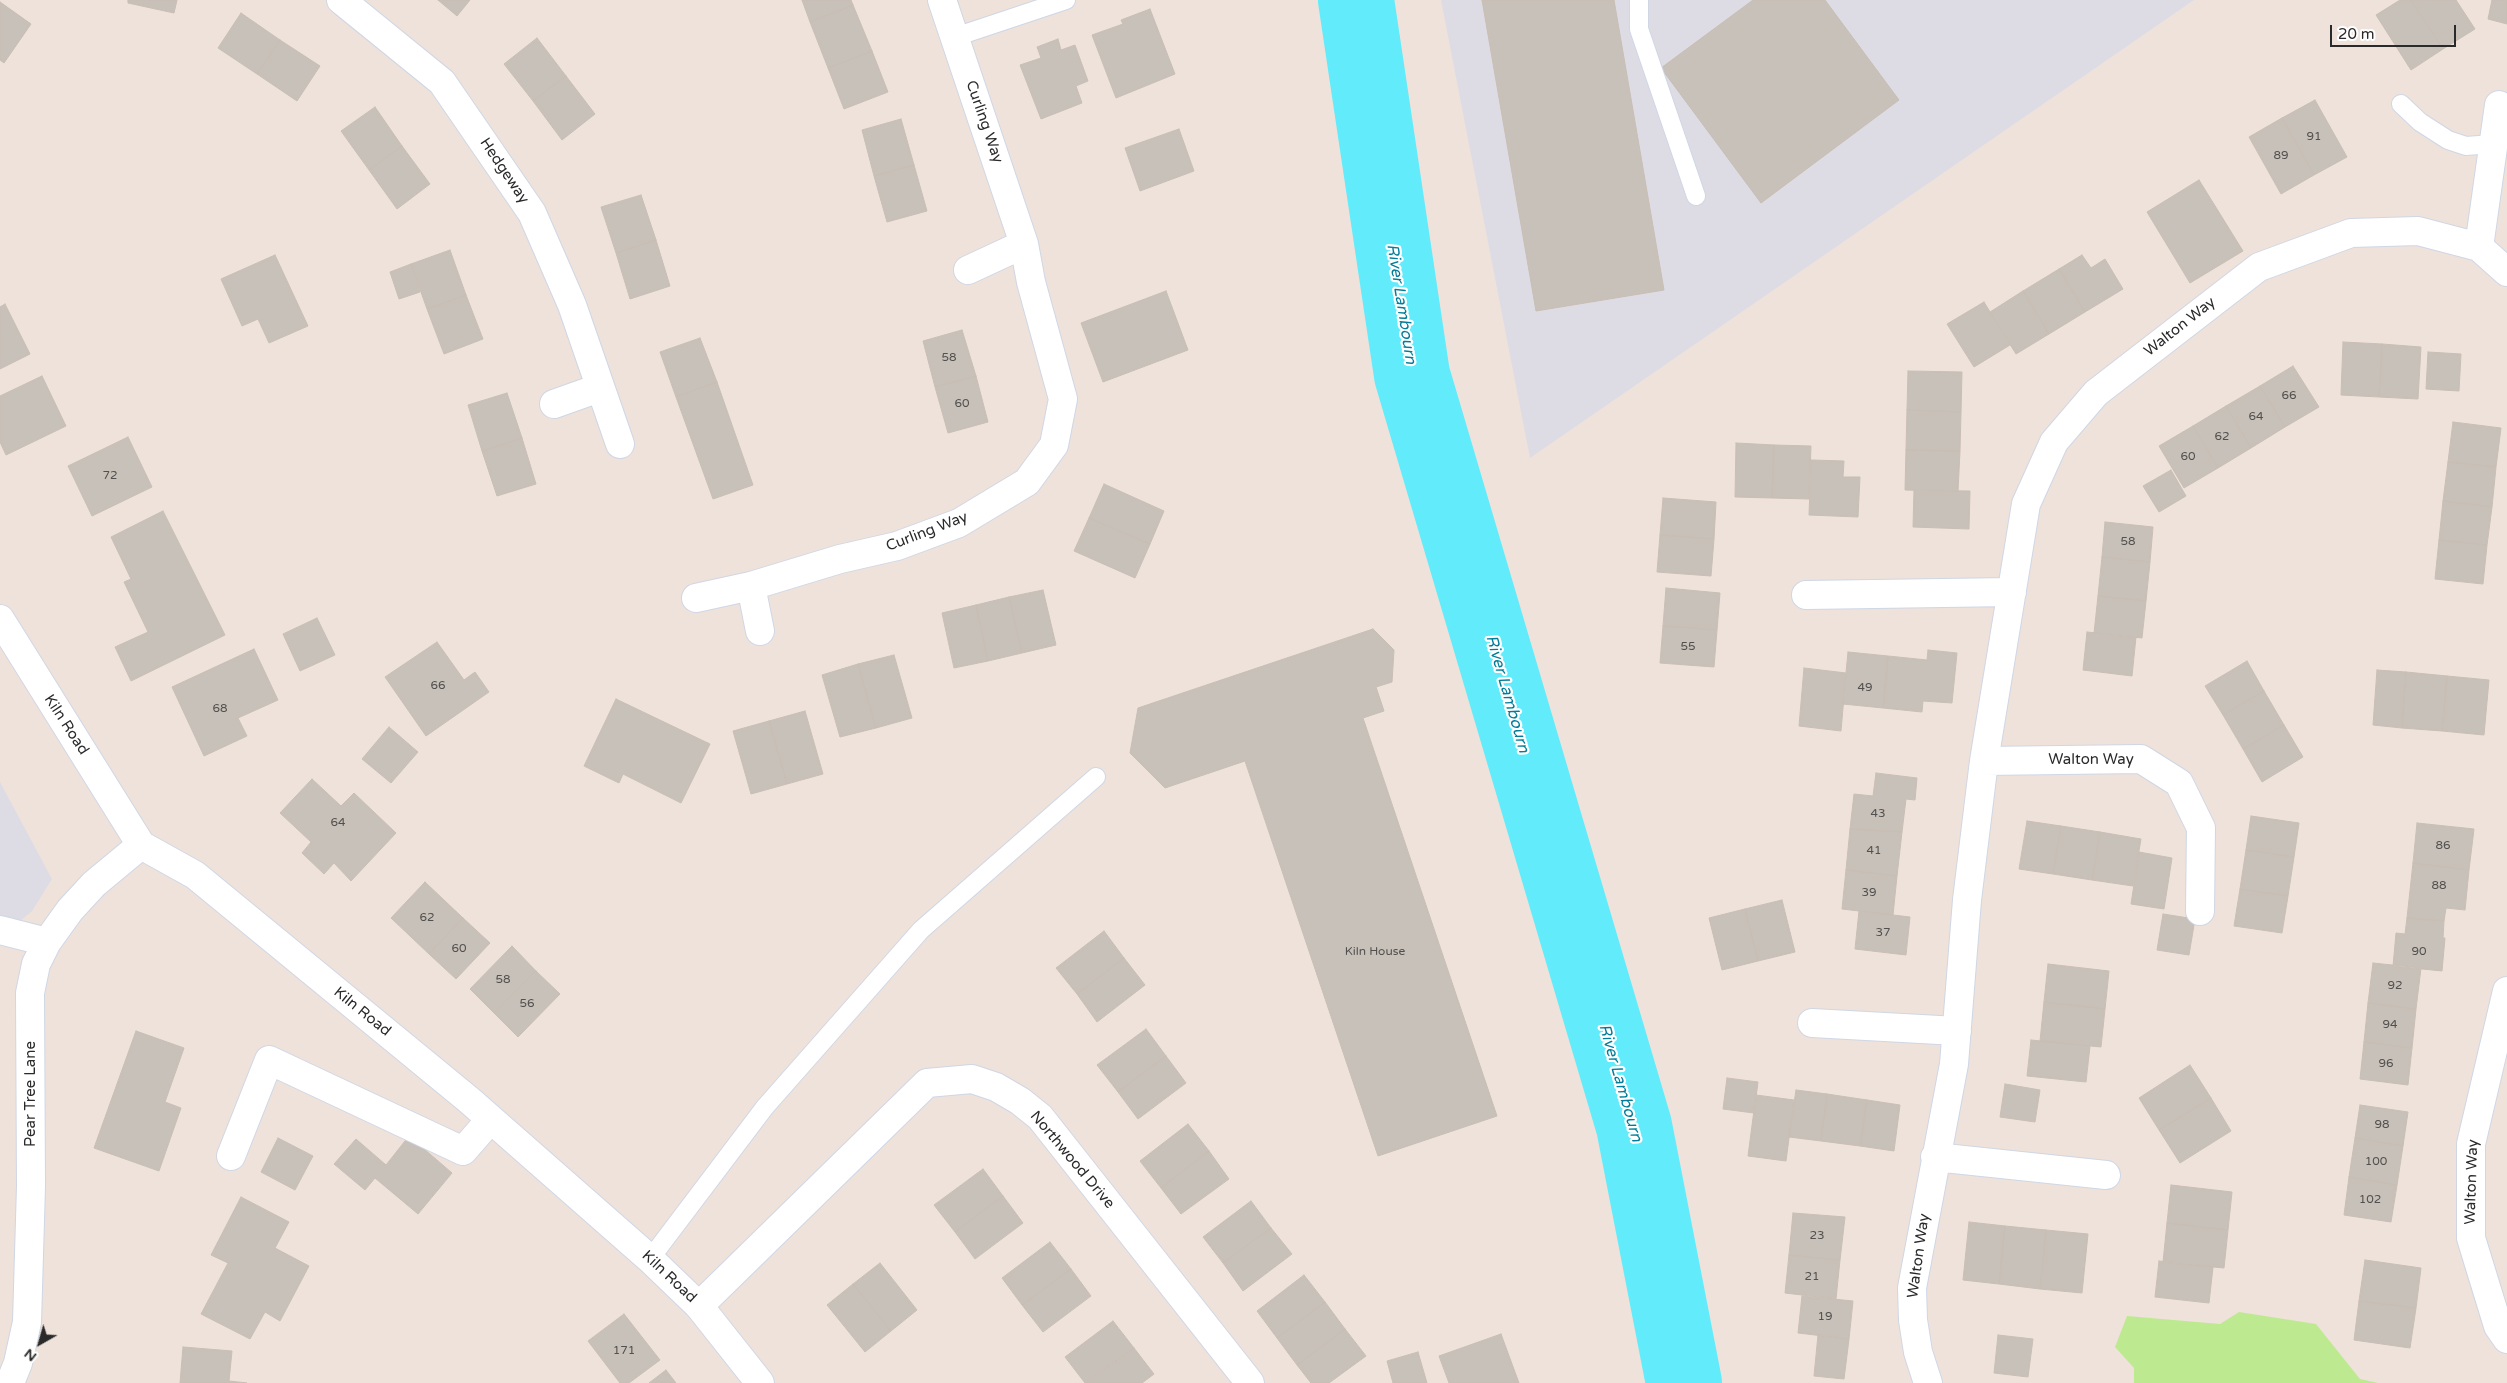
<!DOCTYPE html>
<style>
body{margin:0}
#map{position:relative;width:2507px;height:1383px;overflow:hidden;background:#eee2da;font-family:"Varela Round",sans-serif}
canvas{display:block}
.north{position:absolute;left:15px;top:1318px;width:50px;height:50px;-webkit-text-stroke:4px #fff;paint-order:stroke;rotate:218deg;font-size:14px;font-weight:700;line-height:20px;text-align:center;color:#2a2a2a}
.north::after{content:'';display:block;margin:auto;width:18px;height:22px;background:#2a2a2a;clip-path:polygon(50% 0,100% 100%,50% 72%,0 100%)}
.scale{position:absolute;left:2330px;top:25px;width:126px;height:22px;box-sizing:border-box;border:2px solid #2a2a2a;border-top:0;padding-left:6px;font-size:15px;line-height:18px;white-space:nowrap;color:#2a2a2a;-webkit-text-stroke:4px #fff;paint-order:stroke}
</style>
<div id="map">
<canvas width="2507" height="1383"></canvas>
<div class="north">N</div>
<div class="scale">20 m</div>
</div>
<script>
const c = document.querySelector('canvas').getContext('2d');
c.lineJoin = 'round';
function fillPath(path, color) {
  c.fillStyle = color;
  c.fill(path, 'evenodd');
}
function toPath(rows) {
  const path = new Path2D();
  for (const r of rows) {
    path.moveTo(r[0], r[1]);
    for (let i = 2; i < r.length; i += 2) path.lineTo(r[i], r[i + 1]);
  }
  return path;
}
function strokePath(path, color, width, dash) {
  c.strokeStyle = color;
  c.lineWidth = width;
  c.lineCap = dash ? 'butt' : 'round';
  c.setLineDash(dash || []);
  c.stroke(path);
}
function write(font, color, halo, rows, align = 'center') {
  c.font = font + ' "Varela Round",sans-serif';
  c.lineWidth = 4.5;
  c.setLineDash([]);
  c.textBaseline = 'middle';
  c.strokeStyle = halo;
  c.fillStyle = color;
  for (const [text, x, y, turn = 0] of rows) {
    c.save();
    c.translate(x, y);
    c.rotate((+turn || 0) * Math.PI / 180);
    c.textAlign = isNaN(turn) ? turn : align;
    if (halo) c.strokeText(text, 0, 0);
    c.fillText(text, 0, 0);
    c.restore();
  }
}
fillPath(toPath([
 [1441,0,2194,0,1530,458],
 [0,782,52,879,32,911,0,938]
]), '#dddce5');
fillPath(toPath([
 [2239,1312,2316,1324,2360,1379,2378,1383,2134,1383,2134,1368,2115,1347,2127,1316,2220,1324]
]), '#bdea90');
strokePath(toPath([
 [1356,0,1412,375,1634,1126,1684,1383]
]), '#61ebfb', 76);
const building = toPath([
 [128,0,177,0,174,13,128,3,128,0],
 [438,0,470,0,457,16,438,0],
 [802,0,851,0,853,5,810,22,802,0],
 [1482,0,1614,0,1664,290,1536,311,1482,0],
 [1753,0,1825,0,1899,100,1761,203,1661,68,1753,0],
 [2400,0,2411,0,2443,49,2411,70,2376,15,2400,0],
 [2411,0,2456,0,2475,29,2443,49,2411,0],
 [2492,0,2507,0,2507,24,2488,19,2492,0],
 [0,2,31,24,4,63,0,60,0,2],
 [853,5,872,51,828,68,810,22,853,5],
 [1150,9,1175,74,1116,98,1092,35,1123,24,1121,20,1150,9],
 [241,13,280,40,257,74,218,48,241,13],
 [537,38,566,76,533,101,504,64,537,38],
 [1058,39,1061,50,1075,45,1088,81,1076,86,1082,103,1041,119,1020,65,1041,58,1037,47,1058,39],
 [280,40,320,66,297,101,257,74,280,40],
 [872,51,888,92,844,109,828,68,872,51],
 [566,76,595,114,562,140,533,101,566,76],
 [2315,100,2347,157,2314,175,2282,118,2315,100],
 [375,107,402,146,369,170,341,131,375,107],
 [2282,118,2314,175,2281,194,2249,137,2282,118],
 [901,119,914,165,874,176,862,130,901,119],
 [1179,129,1194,171,1140,191,1125,148,1179,129],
 [402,146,430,184,397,209,369,170,402,146],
 [914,165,927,211,887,222,874,176,914,165],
 [2199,180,2243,251,2190,283,2147,212,2199,180],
 [641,195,656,240,616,253,601,207,641,195],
 [656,240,670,286,630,299,616,253,656,240],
 [450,250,466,295,427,309,411,264,450,250],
 [275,255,308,326,269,343,258,319,242,326,221,279,275,255],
 [2082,255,2091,268,2105,259,2123,289,2085,312,2059,269,2082,255],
 [411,264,420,292,399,299,390,272,411,264],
 [2059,269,2085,312,2049,334,2023,291,2059,269],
 [1166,291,1188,350,1103,382,1081,323,1166,291],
 [2023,291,2049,334,2016,354,1990,312,2023,291],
 [466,295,483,339,444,354,427,309,466,295],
 [1984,302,2010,345,1974,367,1947,324,1984,302],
 [5,304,30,354,0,369,0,307,5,304],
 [962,330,976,376,935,387,923,341,962,330],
 [700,338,717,382,676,397,660,352,700,338],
 [2343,342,2382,344,2379,397,2341,395,2343,342],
 [2382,344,2421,347,2418,399,2379,397,2382,344],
 [2428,352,2461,354,2459,391,2426,389,2428,352],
 [2293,366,2319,407,2285,427,2260,386,2293,366],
 [1908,371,1962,372,1961,412,1907,410,1908,371],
 [42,376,66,426,6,455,0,442,0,396,42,376],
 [976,376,988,422,948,433,935,387,976,376],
 [717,382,753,485,713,499,676,397,717,382],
 [2260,386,2285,427,2251,448,2226,406,2260,386],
 [507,393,522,438,482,451,468,405,507,393],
 [2226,406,2251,448,2218,468,2193,426,2226,406],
 [1907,410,1961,412,1960,451,1906,450,1907,410],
 [2453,422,2501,428,2496,467,2448,462,2453,422],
 [2193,426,2218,468,2184,488,2159,446,2193,426],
 [128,437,152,487,92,516,68,466,128,437],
 [522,438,536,484,497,496,482,451,522,438],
 [1736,443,1774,445,1772,498,1735,497,1736,443],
 [1774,445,1811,446,1809,499,1772,498,1774,445],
 [1906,450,1960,451,1958,491,1905,490,1906,450],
 [1811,460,1844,461,1843,477,1860,477,1858,517,1809,515,1811,460],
 [2448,462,2496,467,2492,507,2443,501,2448,462],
 [2171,470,2186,496,2159,512,2143,486,2171,470],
 [1104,484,1164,511,1150,544,1089,518,1104,484],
 [1914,490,1970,491,1969,529,1913,527,1914,490],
 [1663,498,1716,502,1714,539,1660,535,1663,498],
 [2443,501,2492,507,2487,545,2439,540,2443,501],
 [163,511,225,635,131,681,115,647,148,632,124,582,131,579,111,537,163,511],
 [1089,518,1150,544,1135,578,1074,551,1089,518],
 [2105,522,2153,527,2150,562,2102,557,2105,522],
 [1660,535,1714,539,1711,576,1657,572,1660,535],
 [2439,540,2487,545,2483,584,2435,579,2439,540],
 [2102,557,2150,562,2146,601,2098,596,2102,557],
 [1666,588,1720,593,1717,630,1663,626,1666,588],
 [1043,590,1056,645,1022,653,1009,597,1043,590],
 [2098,596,2146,601,2142,638,2094,633,2098,596],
 [1009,597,1022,653,988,661,976,605,1009,597],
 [976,605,988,661,954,668,942,613,976,605],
 [317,618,335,655,300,671,283,634,317,618],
 [1663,626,1717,630,1714,667,1660,663,1663,626],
 [1373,629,1394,650,1392,682,1376,687,1384,711,1363,718,1497,1116,1378,1156,1245,761,1165,788,1130,753,1138,708,1373,629],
 [2087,632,2136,637,2132,676,2083,670,2087,632],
 [437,642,464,680,475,672,489,692,426,736,385,677,437,642],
 [254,649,278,700,238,718,247,736,204,756,172,687,254,649],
 [1928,650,1957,653,1952,703,1923,701,1922,712,1883,708,1888,656,1927,660,1928,650],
 [1848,652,1888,656,1883,708,1843,704,1848,652],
 [894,655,912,718,876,728,858,664,894,655],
 [2247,661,2264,691,2223,715,2205,686,2247,661],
 [858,664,876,728,840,737,822,675,858,664],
 [1804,668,1846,673,1841,731,1799,726,1804,668],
 [2377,670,2406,672,2402,728,2373,725,2377,670],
 [2406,672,2447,676,2442,731,2402,728,2406,672],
 [2447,676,2489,680,2484,735,2442,731,2447,676],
 [2264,691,2284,725,2243,749,2223,715,2264,691],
 [616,699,710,744,681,803,623,774,619,783,584,766,616,699],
 [805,711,823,774,787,784,769,721,805,711],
 [769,721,787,784,751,794,733,731,769,721],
 [2284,725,2303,757,2262,782,2243,749,2284,725],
 [389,727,418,752,391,783,362,759,389,727],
 [1876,773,1917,778,1915,800,1906,799,1902,832,1850,829,1854,794,1873,796,1876,773],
 [312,779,341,806,354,793,396,833,351,881,334,863,324,874,302,853,311,842,280,813,312,779],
 [2251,816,2299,823,2294,857,2246,850,2251,816],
 [2027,821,2061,826,2053,874,2019,869,2027,821],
 [2417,823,2474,829,2469,870,2413,863,2417,823],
 [2061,826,2100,832,2092,880,2053,874,2061,826],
 [1850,829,1902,832,1897,876,1846,870,1850,829],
 [2100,832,2141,839,2133,886,2092,880,2100,832],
 [2246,850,2294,857,2288,896,2240,889,2246,850],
 [2139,852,2172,858,2164,909,2131,904,2139,852],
 [2413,863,2469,870,2465,910,2446,908,2444,921,2407,918,2413,863],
 [1846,870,1897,876,1893,915,1842,909,1846,870],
 [425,882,463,918,429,954,391,918,425,882],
 [2240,889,2288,896,2282,933,2234,926,2240,889],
 [1782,900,1795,952,1758,961,1745,909,1782,900],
 [1745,909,1758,961,1722,970,1709,918,1745,909],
 [1859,911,1910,917,1906,955,1855,949,1859,911],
 [2163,914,2195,919,2189,955,2157,950,2163,914],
 [463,918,490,943,456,979,429,954,463,918],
 [2407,918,2444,921,2443,938,2445,938,2442,971,2393,966,2396,933,2405,934,2407,918],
 [1104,931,1124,958,1077,994,1056,968,1104,931],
 [512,946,536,971,494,1013,470,989,512,946],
 [1124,958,1145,985,1097,1022,1077,994,1124,958],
 [2373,963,2421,968,2416,1009,2368,1003,2373,963],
 [2048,964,2109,971,2105,1009,2044,1002,2048,964],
 [536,971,560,994,518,1037,494,1013,536,971],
 [2044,1002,2105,1009,2101,1047,2040,1041,2044,1002],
 [2368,1003,2416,1009,2412,1048,2364,1042,2368,1003],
 [1146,1029,1166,1056,1118,1092,1097,1065,1146,1029],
 [136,1031,184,1048,165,1102,181,1108,159,1171,94,1148,136,1031],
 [2031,1040,2090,1046,2086,1082,2027,1076,2031,1040],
 [2364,1042,2412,1048,2408,1085,2360,1079,2364,1042],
 [1166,1056,1186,1083,1138,1119,1118,1092,1166,1056],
 [2190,1065,2211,1098,2159,1130,2139,1098,2190,1065],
 [1727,1078,1758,1082,1754,1113,1723,1109,1727,1078],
 [2005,1084,2040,1090,2035,1122,2000,1117,2005,1084],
 [1796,1090,1827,1094,1821,1141,1789,1137,1796,1090],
 [1827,1094,1867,1100,1860,1146,1821,1141,1827,1094],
 [1756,1095,1794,1100,1786,1161,1748,1156,1756,1095],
 [2211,1098,2231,1131,2180,1163,2159,1130,2211,1098],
 [1867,1100,1900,1105,1894,1151,1860,1146,1867,1100],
 [2360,1105,2408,1112,2403,1146,2355,1138,2360,1105],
 [1188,1124,1209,1151,1161,1188,1140,1161,1188,1124],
 [409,1136,452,1173,418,1214,375,1178,365,1190,334,1164,356,1139,386,1165,409,1136],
 [278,1138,313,1156,295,1190,261,1172,278,1138],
 [2355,1138,2403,1146,2397,1185,2349,1177,2355,1138],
 [1209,1151,1229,1179,1181,1214,1161,1188,1209,1151],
 [983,1169,1003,1196,955,1232,934,1205,983,1169],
 [2349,1177,2397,1185,2391,1222,2344,1215,2349,1177],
 [2171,1185,2232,1192,2228,1230,2167,1223,2171,1185],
 [1003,1196,1023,1223,975,1259,955,1232,1003,1196],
 [241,1197,289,1222,275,1248,309,1266,280,1321,265,1312,250,1339,201,1314,228,1263,211,1255,241,1197],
 [1251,1201,1271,1228,1223,1263,1203,1237,1251,1201],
 [1793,1213,1845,1217,1840,1260,1789,1255,1793,1213],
 [1969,1222,2005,1226,1999,1284,1963,1280,1969,1222],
 [2167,1223,2228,1230,2224,1268,2163,1262,2167,1223],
 [2005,1226,2046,1230,2040,1289,1999,1284,2005,1226],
 [1271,1228,1292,1254,1243,1291,1223,1263,1271,1228],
 [2046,1230,2088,1234,2082,1293,2040,1289,2046,1230],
 [1050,1242,1071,1269,1022,1305,1002,1278,1050,1242],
 [1789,1255,1840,1260,1836,1299,1785,1293,1789,1255],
 [2365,1260,2421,1268,2416,1308,2359,1301,2365,1260],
 [2159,1261,2213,1267,2209,1303,2155,1297,2159,1261],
 [880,1263,917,1310,891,1331,853,1284,880,1263],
 [1071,1269,1091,1296,1043,1332,1022,1305,1071,1269],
 [1304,1275,1325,1302,1277,1338,1257,1311,1304,1275],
 [853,1284,891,1331,865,1352,827,1305,853,1284],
 [1802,1296,1853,1301,1849,1339,1798,1333,1802,1296],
 [2359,1301,2416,1308,2410,1348,2354,1340,2359,1301],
 [1325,1302,1345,1329,1297,1365,1277,1338,1325,1302],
 [624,1314,660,1360,629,1383,620,1383,588,1341,624,1314],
 [1113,1321,1134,1348,1085,1383,1065,1357,1113,1321],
 [1345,1329,1366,1356,1329,1383,1311,1383,1297,1365,1345,1329],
 [1501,1334,1519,1383,1449,1383,1439,1356,1501,1334],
 [1818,1335,1849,1339,1844,1379,1814,1376,1818,1335],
 [1998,1335,2033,1339,2028,1377,1994,1373,1998,1335],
 [183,1347,232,1351,229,1381,247,1383,180,1383,183,1347],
 [1134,1348,1154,1374,1142,1383,1086,1383,1134,1348],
 [1418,1352,1427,1383,1393,1383,1387,1361,1418,1352],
 [666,1370,676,1383,649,1383,666,1370]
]);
fillPath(building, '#c8c1b9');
strokePath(building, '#c9beb4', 1);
const service = toPath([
 [1639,0,1639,29,1696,196],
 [955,37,1066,0],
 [2401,104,2420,122,2448,140,2466,146,2493,144],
 [650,1259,765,1107,921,930,1096,777]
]);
const minor = toPath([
 [341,0,442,82,532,213,572,305,620,444],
 [2479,247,2499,105],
 [968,270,1024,244],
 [554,404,599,388],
 [751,586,760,631],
 [1806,595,2012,592],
 [696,598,751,586,840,559,897,546,959,523,1027,482,1054,445,1063,399,1031,282,1024,244,942,0],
 [1984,761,2141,759,2179,783,2201,828,2200,911],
 [0,930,47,942],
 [2507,991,2471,1144,2471,1238,2498,1326,2507,1339],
 [1812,1023,1957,1031],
 [231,1156,269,1060,463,1151,490,1120],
 [1935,1157,2106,1175],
 [699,1306,927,1083,972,1079,996,1087,1020,1101,1040,1117,1250,1383],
 [10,1383,18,1363,27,1322,31,1186,30,993,36,964,47,942,70,910,94,884,141,845],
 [1928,1383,1918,1352,1913,1320,1912,1288,1954,1064,1967,900,1984,761,2026,504,2054,442,2096,393,2259,267,2351,233,2418,231,2479,247,2507,272]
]);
const tertiary = toPath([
 [0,619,141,845,195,875,469,1100,650,1259,699,1306,760,1383]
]);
strokePath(service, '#cfd7e5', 20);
strokePath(minor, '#cfd7e5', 30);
strokePath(tertiary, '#cfd7e5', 30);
strokePath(service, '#fff', 18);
strokePath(minor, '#fff', 28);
strokePath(tertiary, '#fff', 28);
write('12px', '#52504e', null, [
 ["91",2314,137],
 ["89",2281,156],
 ["58",949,358],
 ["66",2289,396],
 ["60",962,404],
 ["64",2256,417],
 ["62",2222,437],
 ["60",2188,457],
 ["72",110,476],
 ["58",2128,542],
 ["55",1688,647],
 ["66",438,686],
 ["49",1865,688],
 ["68",220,709],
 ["43",1878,814],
 ["64",338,823],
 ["86",2443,846],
 ["41",1874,851],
 ["88",2439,886],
 ["39",1869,893],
 ["62",427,918],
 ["37",1883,933],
 ["60",459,949],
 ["Kiln House",1375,952],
 ["90",2419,952],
 ["58",503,980],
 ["92",2395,986],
 ["56",527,1004],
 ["94",2390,1025],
 ["96",2386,1064],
 ["98",2382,1125],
 ["100",2376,1162],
 ["102",2370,1200],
 ["23",1817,1236],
 ["21",1812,1277],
 ["19",1825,1317],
 ["171",624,1351]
]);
write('15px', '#2a2a2a', '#fff', [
 ["Curling Way",984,122,71],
 ["Hedgeway",504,171,56],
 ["Walton Way",2180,327,-38],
 ["Curling Way",927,532,-21],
 ["Kiln Road",66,725,57],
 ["Walton Way",2091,760],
 ["Kiln Road",362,1012,39],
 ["Pear Tree Lane",31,1094,-90],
 ["Northwood Drive",1072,1160,50],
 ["Walton Way",2472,1182,-88],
 ["Walton Way",1919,1256,-82],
 ["Kiln Road",669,1277,43]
]);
write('italic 16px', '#027d99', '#fff', [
 ["River Lambourn",1401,304,81],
 ["River Lambourn",1507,694,74],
 ["River Lambourn",1620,1083,74]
]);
</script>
